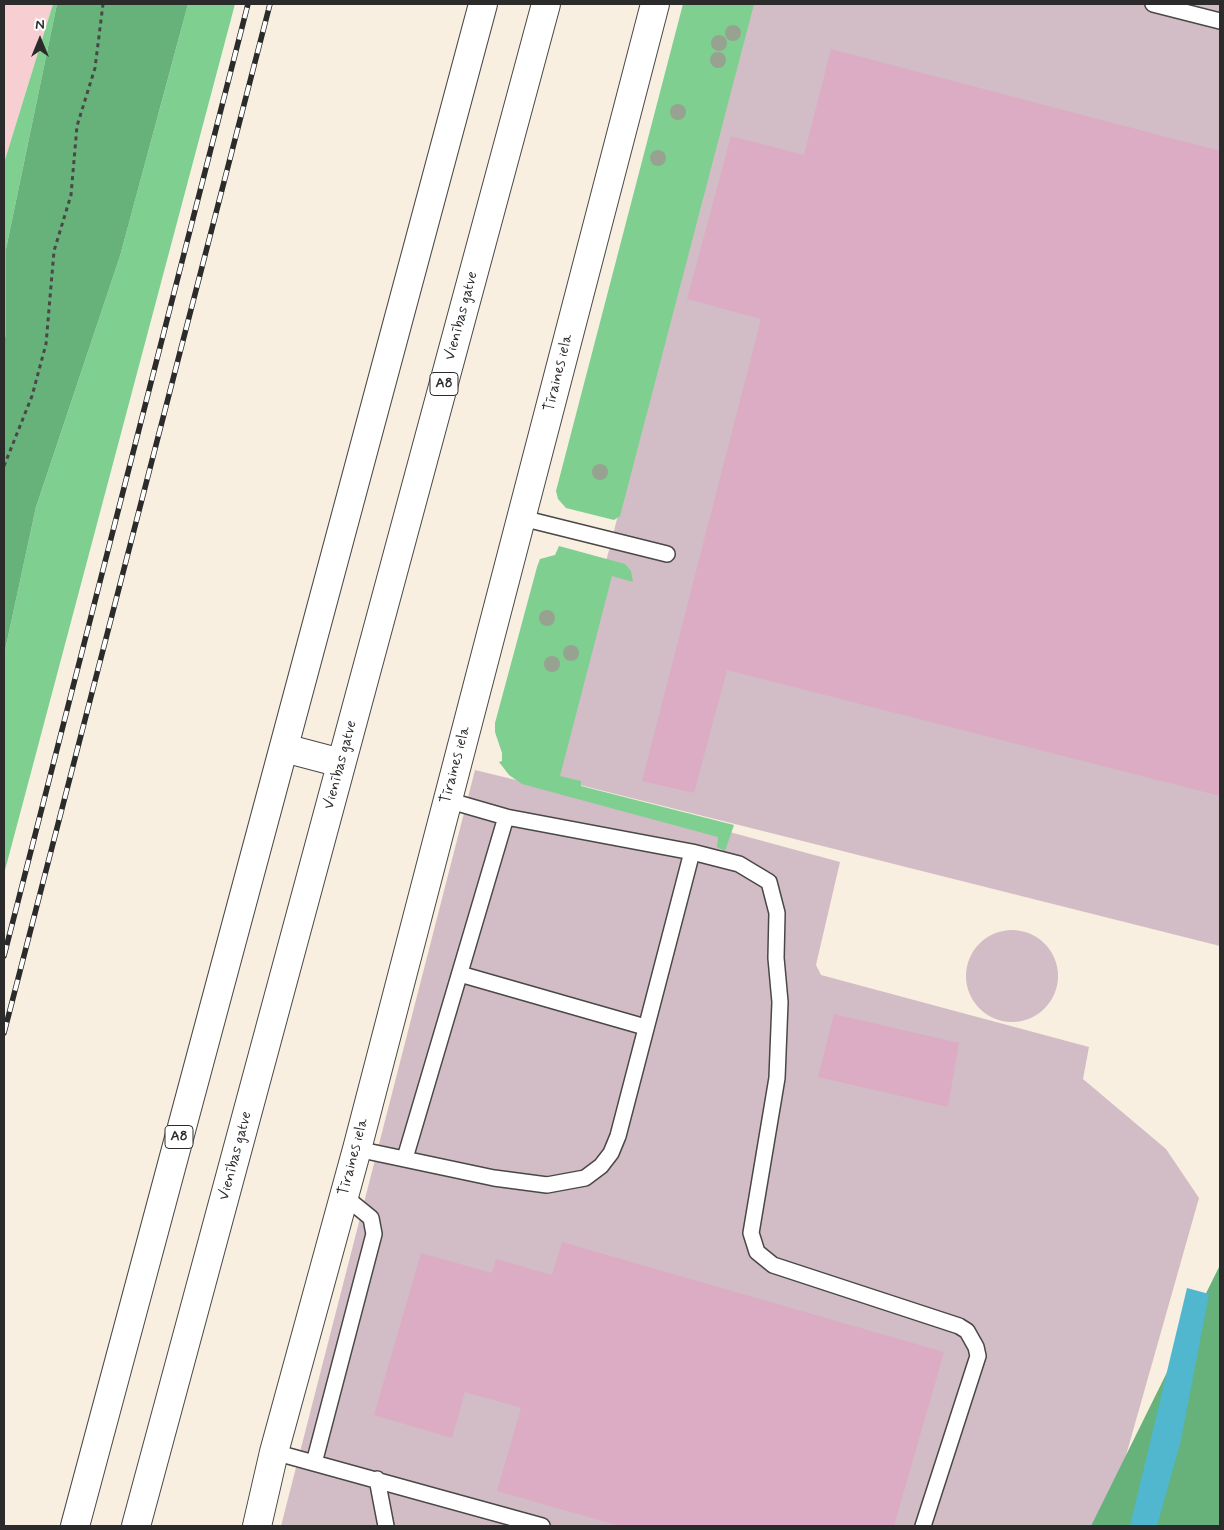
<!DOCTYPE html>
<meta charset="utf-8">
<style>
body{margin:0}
#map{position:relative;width:1224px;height:1530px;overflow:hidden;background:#f8efe0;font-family:Mynerve,sans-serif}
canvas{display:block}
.frame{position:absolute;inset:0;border:5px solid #2b2b2b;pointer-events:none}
.north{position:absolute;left:15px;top:15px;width:50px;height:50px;-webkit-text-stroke:4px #fff;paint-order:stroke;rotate:0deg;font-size:14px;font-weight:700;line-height:20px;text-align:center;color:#2b2b2b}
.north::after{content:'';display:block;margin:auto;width:18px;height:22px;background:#2b2b2b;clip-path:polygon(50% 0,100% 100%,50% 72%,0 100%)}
</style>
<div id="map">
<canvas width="1224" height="1530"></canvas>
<div class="frame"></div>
<div class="north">N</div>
</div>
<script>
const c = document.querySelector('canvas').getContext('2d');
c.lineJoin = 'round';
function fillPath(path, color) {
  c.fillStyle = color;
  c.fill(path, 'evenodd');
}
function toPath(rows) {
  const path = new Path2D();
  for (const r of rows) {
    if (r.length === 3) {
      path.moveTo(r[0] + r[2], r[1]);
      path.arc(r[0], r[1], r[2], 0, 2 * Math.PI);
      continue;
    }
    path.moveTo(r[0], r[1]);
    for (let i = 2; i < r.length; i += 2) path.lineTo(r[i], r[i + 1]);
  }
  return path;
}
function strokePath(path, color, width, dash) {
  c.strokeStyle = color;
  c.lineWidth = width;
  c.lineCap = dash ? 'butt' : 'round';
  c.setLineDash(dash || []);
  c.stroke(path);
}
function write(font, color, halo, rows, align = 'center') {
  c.font = font + ' Mynerve,sans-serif';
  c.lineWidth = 5;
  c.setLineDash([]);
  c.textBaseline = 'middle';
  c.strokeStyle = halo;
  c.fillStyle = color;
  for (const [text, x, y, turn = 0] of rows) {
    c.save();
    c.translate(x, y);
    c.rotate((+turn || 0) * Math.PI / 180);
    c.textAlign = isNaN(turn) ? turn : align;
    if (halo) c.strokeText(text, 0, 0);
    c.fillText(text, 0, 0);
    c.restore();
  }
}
fillPath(toPath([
 [4,4,53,4,4,163]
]), '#f7cfd2');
fillPath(toPath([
 [745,4,1220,4,1220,946,548,777,612,539],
 [475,770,726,831,840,862,816,965,821,975,1089,1047,1083,1079,1166,1149,1199,1198,1106,1526,281,1526],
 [1012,976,46]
]), '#d2bdc6');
fillPath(toPath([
 [53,4,57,4,6,249,6,335,4,340,4,163],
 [188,4,235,4,4,874,4,655,36,507,120,256],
 [683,4,754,4,620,516,614,520,566,508,558,499,556,491],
 [559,546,625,564,631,571,633,582,612,576,560,776,581,781,581,786,734,825,725,851,717,847,718,837,522,784,509,775,499,762,502,761,502,753,495,732,495,723,537,567,540,559,555,555]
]), '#7ecf90');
fillPath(toPath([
 [57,4,188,4,120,256,36,507,4,655,4,340,6,335,6,249],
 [1220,1265,1220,1526,1091,1526]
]), '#66b27a');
fillPath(toPath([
 [1187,1288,1209,1294,1181,1440,1157,1526,1130,1526]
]), '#50b7ce');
fillPath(toPath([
 [831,49,1220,151,1220,796,727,670,694,793,642,781,761,319,687,299,731,136,804,155],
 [834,1014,959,1043,948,1107,818,1077],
 [562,1242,944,1352,894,1526,620,1526,497,1491,521,1408,465,1392,452,1438,374,1415,421,1253,492,1273,496,1259,552,1275]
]), '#dbacc3');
const service = toPath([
 [1153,4,1220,21],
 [522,518,667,554],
 [692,852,739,864,769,882,777,913,776,958,780,1002,777,1078,751,1233,757,1252,773,1265,959,1326,967,1331,976,1347,978,1356,923,1526],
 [460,974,645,1027],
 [357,1149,494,1178,547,1185,585,1178,601,1166,611,1153,618,1136,692,852,506,817,447,800],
 [405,1158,506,817],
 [274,1452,542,1526],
 [314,1463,374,1234,371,1218,344,1196],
 [377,1479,386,1526]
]);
const tertiary = toPath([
 [257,1526,274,1452,357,1149,655,4]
]);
const trunk = toPath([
 [284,748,341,763],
 [75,1526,483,4],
 [136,1526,546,4]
]);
strokePath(service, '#4a4846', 18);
strokePath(tertiary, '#4a4846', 30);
strokePath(trunk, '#4a4846', 30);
strokePath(toPath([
 [4,466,32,396,46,344,54,251,71,195,77,126,95,68,103,4]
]), '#4a4846', 3, [4, 4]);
strokePath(service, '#fff', 15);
strokePath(tertiary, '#fff', 28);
strokePath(trunk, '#fff', 28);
const rail = toPath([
 [4,956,248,4],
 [4,1033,270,4]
]);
strokePath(rail, '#2b2b2b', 5.5);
strokePath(rail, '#fff', 4, [11]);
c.fillStyle = '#97a390';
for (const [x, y] of [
 [733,33],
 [719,43],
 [718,60],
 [678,112],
 [658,158],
 [600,472],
 [547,618],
 [571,653],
 [552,664]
]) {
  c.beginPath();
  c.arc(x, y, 8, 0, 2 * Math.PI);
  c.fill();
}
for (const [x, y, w] of [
 [444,384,28],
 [179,1137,28]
]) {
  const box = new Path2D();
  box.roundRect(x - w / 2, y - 11.5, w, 23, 4);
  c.fillStyle = '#fff';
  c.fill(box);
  strokePath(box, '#2b2b2b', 1);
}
write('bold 14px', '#2b2b2b', null, [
 ["A8",444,384],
 ["A8",179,1137]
]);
write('15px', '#2b2b2b', '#fff', [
 ["Vienības gatve",462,316,-75],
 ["Tīraines iela",559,373,-76],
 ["Vienības gatve",341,765,-75],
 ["Tīraines iela",456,765,-75],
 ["Vienības gatve",236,1156,-75],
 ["Tīraines iela",354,1157,-75]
]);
</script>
